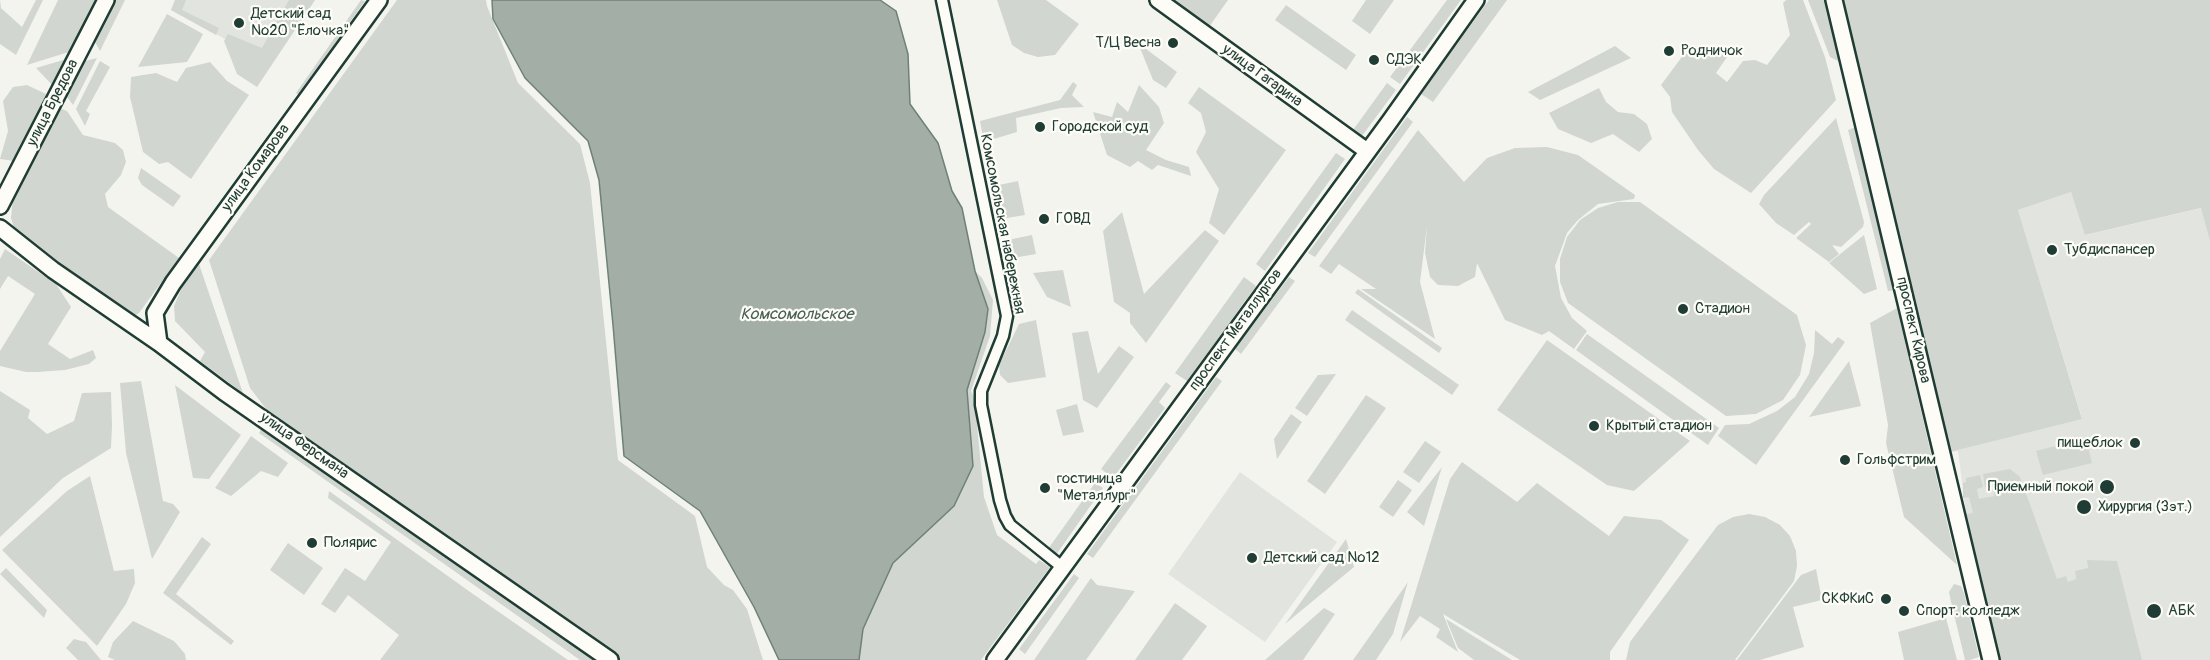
<!DOCTYPE html>
<meta charset="utf-8">
<style>
body{margin:0}
canvas{display:block;background:#f4f4ef}
</style>
<canvas width="2210" height="660"></canvas>
<script>
const c = document.querySelector('canvas').getContext('2d');
c.lineJoin = 'round';
function fillPath(path, color) {
  c.fillStyle = color;
  c.fill(path, 'evenodd');
}
function toPath(rows) {
  const path = new Path2D();
  for (const r of rows) {
    path.moveTo(r[0], r[1]);
    for (let i = 2; i < r.length; i += 2) path.lineTo(r[i], r[i + 1]);
  }
  return path;
}
function strokePath(path, color, width, dash) {
  c.strokeStyle = color;
  c.lineWidth = width;
  c.lineCap = dash ? 'butt' : 'round';
  c.setLineDash(dash || []);
  c.stroke(path);
}
function write(font, color, halo, rows, align = 'center') {
  c.font = font + ' Pangolin,sans-serif';
  c.lineWidth = 4.5;
  c.setLineDash([]);
  c.textBaseline = 'middle';
  c.strokeStyle = halo;
  c.fillStyle = color;
  for (const [text, x, y, turn = 0] of rows) {
    c.save();
    c.translate(x, y);
    c.rotate((+turn || 0) * Math.PI / 180);
    c.textAlign = isNaN(turn) ? turn : align;
    if (halo) c.strokeText(text, 0, 0);
    c.fillText(text, 0, 0);
    c.restore();
  }
}
fillPath(toPath([
 [175,0,295,0,264,60,171,10],
 [2071,192,2086,235,2202,208,2210,241,2210,660,2000,660,1966,514,1958,451,1950,452,2082,418,2018,210],
 [1240,472,1337,542,1265,642,1168,574]
]), '#e2e5df');
fillPath(toPath([
 [0,0,1,8,22,27,36,0,43,0,16,55,0,44],
 [58,0,98,0,72,51,27,65],
 [116,0,125,0,100,51,95,42],
 [175,0,186,0,182,10,219,28,216,35,171,10],
 [289,0,315,0,257,87,237,74,224,41,228,34,262,48],
 [361,0,365,1,299,95,296,93],
 [397,0,486,0,487,6,518,83,580,144,590,183,618,460,695,516,707,567,724,585,733,590,747,609,763,660,619,660,267,410,250,388,209,260],
 [997,0,1046,0,1079,24,1055,55,1038,57,1024,53,1012,45],
 [1172,0,1228,0,1209,27],
 [1366,0,1394,0,1370,34,1352,21],
 [1447,0,1461,0,1400,84,1390,77],
 [1489,0,1507,0,1433,102,1421,94],
 [1786,0,1803,0,1825,57,1836,100,1751,193,1714,169,1698,150,1672,112,1670,97,1661,85,1684,54,1706,52,1713,48,1727,57,1716,73,1727,82,1743,61,1755,60,1767,65,1790,35,1783,3],
 [1808,0,1827,0,1842,63,1830,57],
 [1843,0,2210,0,2210,241,2201,208,2085,235,2071,192,2018,210,2082,419,1950,452],
 [1286,5,1356,55,1346,70,1275,20],
 [167,14,203,34,200,40,187,62,138,67],
 [1138,43,1177,72,1166,88,1153,80],
 [1615,46,1631,58,1540,100,1528,92],
 [70,58,54,87,36,68],
 [97,58,73,105,67,97,85,61],
 [100,61,110,67,86,111,90,114,85,126,76,109],
 [210,62,227,81,249,95,191,179,168,162,159,164,143,152,130,97,131,77,156,73,177,82,186,68],
 [1073,82,1077,85,1072,95,1084,107,1061,108,1016,118,1017,132,984,142,980,121,1060,100],
 [1387,83,1396,90,1362,136,1353,130],
 [27,85,46,94,35,121,14,161,0,159,8,131,3,101,13,87],
 [1139,85,1159,107,1164,123,1146,150,1166,160,1189,167,1191,176,1158,165,1152,170,1138,161,1130,167,1107,155,1093,112,1112,117,1117,102,1128,112],
 [1199,87,1286,150,1224,235,1209,223,1219,189,1196,152,1206,132,1201,113,1188,103],
 [1599,88,1606,102,1618,112,1634,114,1647,124,1652,139,1639,152,1613,134,1591,143,1558,129,1549,113],
 [62,109,67,111,83,135,115,143,123,150,126,162,121,175,105,194,108,207,179,258,139,313,134,316,127,316,51,261,15,231,11,218,13,196,58,111],
 [1407,117,1413,122,1315,257,1308,253],
 [1836,118,1864,222,1863,227,1841,247,1832,245,1839,254,1829,262,1796,238,1811,224,1809,222,1794,235,1776,223,1759,204,1764,195],
 [1856,127,1897,290,1888,291,1848,130],
 [1418,130,1464,182,1487,158,1515,148,1547,147,1578,155,1635,195,1634,199,1598,204,1578,220,1567,233,1555,266,1561,298,1572,318,1587,331,1574,349,1549,331,1542,335,1505,320,1477,263,1475,277,1458,286,1438,285,1430,277,1425,253,1427,226,1420,282,1435,339,1361,289,1376,289,1339,264,1331,274,1319,266],
 [1336,153,1345,159,1265,271,1256,264],
 [141,168,181,196,173,207,142,185,138,178],
 [1018,181,1025,215,1001,219,994,186],
 [1618,202,1640,202,1797,315,1806,345,1800,375,1783,400,1756,414,1726,416,1568,303,1560,282,1560,259,1567,237,1580,220,1598,208],
 [1122,212,1144,294,1205,230,1219,241,1146,343,1130,323,1130,313,1114,302,1103,231],
 [1032,235,1036,254,1007,259,1003,241],
 [1864,235,1877,289,1864,294,1829,263],
 [5,249,56,284,71,307,48,344,70,359,93,350,96,358,89,364,65,370,37,372,26,372,0,366,0,351,35,294,8,276,0,289,0,259],
 [199,264,243,393,200,361,205,352,175,321,174,306,184,283],
 [1063,270,1071,307,1047,297,1033,273],
 [975,271,982,278,993,300,990,336,971,391,978,405,977,425,984,497,997,535,1036,564,1039,560,1050,567,981,660,859,660,863,629,893,563,954,506,973,466,967,390,985,332,988,309],
 [1244,277,1256,286,1187,381,1175,373],
 [1289,277,1295,281,1241,354,1235,349],
 [1358,289,1442,348,1439,353,1355,293],
 [1897,308,1957,565,1904,517,1886,443,1888,425,1870,323],
 [1352,310,1459,385,1452,395,1345,320],
 [1036,320,1046,377,1008,383,1000,375,999,365,1019,324],
 [1815,330,1832,344,1838,337,1845,342,1756,465,1718,436,1725,425,1749,424,1777,411,1795,397,1809,374,1814,353],
 [1088,331,1098,374,1119,346,1134,357,1097,408,1083,400,1072,333],
 [1587,334,1719,428,1708,445,1576,350],
 [1547,340,1690,441,1634,491,1607,485,1497,410],
 [1849,361,1861,406,1809,417],
 [1336,374,1307,416,1295,408,1318,375],
 [1216,377,1222,381,1093,558,1087,554],
 [141,381,163,501,173,504,180,512,152,559,126,453,120,383],
 [1166,382,1171,386,1159,402,1165,408,1113,478,1101,469],
 [175,385,241,435,209,479,193,478],
 [0,391,30,410,28,418,47,434,74,421,82,393,111,392,112,426,111,448,63,478,0,537],
 [1366,395,1386,408,1325,494,1307,481],
 [1077,404,1084,432,1063,436,1056,410],
 [1291,414,1302,422,1277,459,1274,439],
 [263,426,596,660,580,660,259,433],
 [251,436,288,463,278,477,261,471,231,496,215,488],
 [2086,438,2092,463,2043,475,2036,451],
 [1425,441,1441,452,1419,483,1403,472],
 [1462,462,1517,502,1537,483,1609,536,1624,516,1661,520,1689,540,1610,652,1610,660,1520,660,1443,614,1458,652,1436,637,1440,629,1420,616,1400,642,1450,479],
 [1442,467,1424,526,1407,512],
 [2010,469,2020,477,2057,579,2066,576,2068,582,2076,579,2075,571,2088,568,2087,560,2117,561,2142,660,1997,660,1964,527,1969,524,1966,514,1973,513,1969,497,1963,498,1963,483,1966,482,1966,478,1980,475,1983,487,1977,489,1979,499,1994,496,1993,485,1985,487,1983,474],
 [90,476,114,571,134,569,135,583,126,604,97,646,2,550,67,491],
 [1398,480,1412,490,1393,517,1379,507],
 [1095,483,1103,488,1056,555,1048,549],
 [329,491,473,594,568,660,380,660,399,635,348,595,335,613,321,604,345,568,365,581,391,542,328,498],
 [1749,514,1765,517,1780,525,1790,536,1796,551,1797,566,1794,581,1735,660,1626,660,1630,642,1718,525,1733,517],
 [202,537,211,544,176,594,234,641,231,645,163,593],
 [1346,539,1354,567,1285,624],
 [288,543,323,568,304,595,270,570],
 [6,568,47,610,44,618,0,574],
 [1816,569,1822,600,1793,607,1804,647,1760,660,1737,660,1801,575],
 [1074,574,1079,578,1025,654,1019,649],
 [1091,578,1097,585,1135,591,1086,660,1034,660],
 [1408,582,1393,634,1376,660,1353,660],
 [1954,584,1961,586,1964,593,1979,657,1970,660,1965,660,1951,602,1949,592],
 [1175,603,1207,626,1205,629,1182,660,1135,660],
 [1324,608,1335,614,1303,660,1265,660],
 [1946,618,1957,660,1904,660,1898,632],
 [1446,619,1512,660,1474,660,1458,648],
 [133,621,174,641,185,654,186,660,115,660,108,657,113,642],
 [74,639,86,642,101,660,78,660,66,648]
]), '#d1d6d1');
const water = toPath([
 [492,0,880,0,896,11,908,54,910,104,938,143,952,191,962,208,975,271,988,309,985,332,967,390,973,466,954,506,893,563,863,629,859,660,779,660,754,607,700,511,624,456,613,325,599,180,588,141,525,78,493,19,492,0]
]);
fillPath(water, '#a3aea7');
strokePath(water, '#6e8179', 1.5);
const street = toPath([
 [942,0,1007,316,1003,336,981,391,981,405,1000,500,1005,516,1010,525,1062,567]
]);
const secondary = toPath([
 [1158,0,1367,151],
 [1834,0,1991,660],
 [0,206,106,0],
 [0,228,53,270,159,343,224,392,610,660],
 [159,343,155,313,173,283,379,0],
 [995,660,1390,121,1476,0]
]);
strokePath(street, '#1f3d34', 15);
strokePath(secondary, '#1f3d34', 20);
strokePath(street, '#fdfcf7', 10);
strokePath(secondary, '#fdfcf7', 15);
for (const [x, y, r, color] of [
 [239,23,6,"#1f3d34"],
 [1173,43,6,"#1f3d34"],
 [1669,51,6,"#1f3d34"],
 [1374,60,6,"#1f3d34"],
 [1040,127,6,"#1f3d34"],
 [1044,219,6,"#1f3d34"],
 [2052,250,6,"#1f3d34"],
 [1683,309,6,"#1f3d34"],
 [1594,426,6,"#1f3d34"],
 [2135,443,6,"#1f3d34"],
 [1845,460,6,"#1f3d34"],
 [2107,487,8,"#1f3d34"],
 [1045,488,6,"#1f3d34"],
 [2084,507,8,"#1f3d34"],
 [312,543,6,"#1f3d34"],
 [1252,558,6,"#1f3d34"],
 [1886,599,6,"#1f3d34"],
 [1904,611,6,"#1f3d34"],
 [2154,611,8,"#1f3d34"]
]) {
  const dot = new Path2D();
  dot.arc(x, y, r, 0, 2 * Math.PI);
  c.fillStyle = color;
  c.fill(dot);
  strokePath(dot, '#fdfcf7', 2);
}
write('15px', '#1f3d34', '#fdfcf7', [
 ["Детский сад",251,14],
 ["№20 \"Ёлочка\"",251,31],
 ["Т/Ц Весна",1161,43,"right"],
 ["Родничок",1681,51],
 ["СДЭК",1386,60],
 ["Городской суд",1052,127],
 ["ГОВД",1056,219],
 ["Тубдиспансер",2064,250],
 ["Стадион",1695,309],
 ["Крытый стадион",1606,426],
 ["пищеблок",2123,443,"right"],
 ["Гольфстрим",1857,460],
 ["гостиница",1057,479],
 ["\"Металлург\"",1057,496],
 ["Приемный покой",2094,487,"right"],
 ["Хирургия (3эт.)",2098,507],
 ["Полярис",324,543],
 ["Детский сад №12",1264,558],
 ["СКФКиС",1874,599,"right"],
 ["Спорт. колледж",1916,611],
 ["АБК",2168,611]
], 'left');
write('15px', '#1f3d34', '#fdfcf7', [
 ["улица Гагарина",1262,76,36],
 ["улица Бредова",53,103,-63],
 ["улица Комарова",256,168,-54],
 ["Комсомольская набережная",1002,224,79],
 ["проспект Металлургов",1236,330,-54],
 ["проспект Кирова",1913,330,77],
 ["улица Ферсмана",304,446,35]
]);
write('italic 16px', '#475f56', '#fdfcf7', [
 ["Комсомольское",797,315]
]);
</script>
